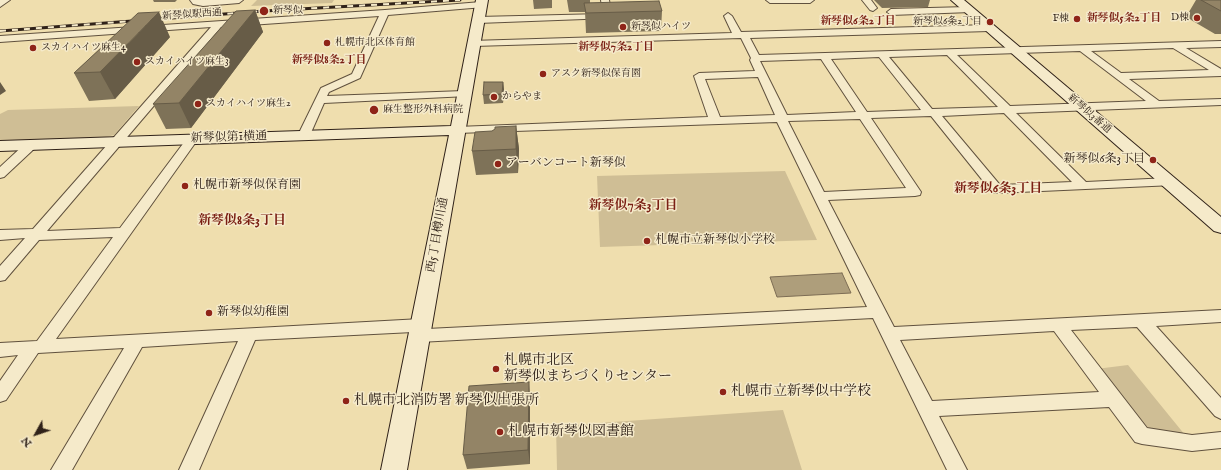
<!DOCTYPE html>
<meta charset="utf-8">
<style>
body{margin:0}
#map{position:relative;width:1221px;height:470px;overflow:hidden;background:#efdeae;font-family:"IM FELL English",serif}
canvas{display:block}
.north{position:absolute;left:16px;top:414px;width:40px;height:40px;-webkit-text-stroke:3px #f5eaca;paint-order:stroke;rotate:230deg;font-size:11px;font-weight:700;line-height:16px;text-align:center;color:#302219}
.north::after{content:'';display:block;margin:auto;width:14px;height:18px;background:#302219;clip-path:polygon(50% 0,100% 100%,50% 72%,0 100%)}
</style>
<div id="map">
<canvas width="1221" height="470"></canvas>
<div class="north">N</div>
</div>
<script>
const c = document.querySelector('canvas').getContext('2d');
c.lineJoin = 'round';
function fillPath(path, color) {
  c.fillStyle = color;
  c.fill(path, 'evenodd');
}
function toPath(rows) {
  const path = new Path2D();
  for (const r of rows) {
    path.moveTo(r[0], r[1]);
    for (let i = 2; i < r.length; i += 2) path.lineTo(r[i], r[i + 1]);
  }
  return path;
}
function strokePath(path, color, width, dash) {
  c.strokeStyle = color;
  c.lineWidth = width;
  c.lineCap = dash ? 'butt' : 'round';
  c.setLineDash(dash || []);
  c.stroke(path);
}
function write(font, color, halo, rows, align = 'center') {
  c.font = font + ' "IM FELL English","Noto Serif JP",serif';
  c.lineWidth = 3;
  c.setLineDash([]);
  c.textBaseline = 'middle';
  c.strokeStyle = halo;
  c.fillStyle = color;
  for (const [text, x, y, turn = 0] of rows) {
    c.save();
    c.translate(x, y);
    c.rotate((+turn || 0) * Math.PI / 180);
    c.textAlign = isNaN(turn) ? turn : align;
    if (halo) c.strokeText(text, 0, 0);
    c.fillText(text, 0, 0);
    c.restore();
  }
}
fillPath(toPath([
 [257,0,334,0,332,3,251,6],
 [139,106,114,135,106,137,0,141,0,114,8,110],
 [785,171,817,240,600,247,597,176],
 [1128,365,1185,435,1144,429,1096,369],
 [783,410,802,470,557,470,556,426]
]), '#cfbe95');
const water = toPath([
 [842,273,851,293,777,297,770,277,842,273]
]);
fillPath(water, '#ae9e7b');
strokePath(water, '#7c6c54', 1);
const street = toPath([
 [0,0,10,0,0,7,0,0],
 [190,0,243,0,239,3,203,6,193,4,190,0],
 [601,0,609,0,612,16,611,18,478,23,474,20,478,17,603,14,601,0],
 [766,0,814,0,810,3,770,3,766,0],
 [862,0,871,0,877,8,873,11,870,10,862,0],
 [481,2,485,5,484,7,388,15,360,78,329,92,327,96,464,91,469,94,468,96,324,103,310,135,308,137,304,138,300,137,298,135,320,90,321,88,352,74,379,16,221,27,47,231,120,228,188,137,196,137,198,139,56,339,421,319,427,321,429,325,427,329,867,307,777,122,457,133,453,132,451,130,453,128,457,127,708,117,694,76,699,73,755,71,750,60,751,58,741,38,474,46,471,45,469,43,471,41,732,33,724,16,728,13,732,16,741,32,989,25,994,28,989,31,750,38,759,55,1221,41,1221,47,1186,48,1221,69,1221,76,1129,79,1159,101,1221,99,1221,105,1016,113,1086,182,1169,178,1174,179,1175,182,1174,185,997,193,992,192,931,116,871,118,921,192,920,195,915,196,828,200,894,327,1221,310,1221,322,1156,326,1221,398,1221,419,1215,416,1137,327,1071,330,1147,428,1192,435,1221,432,1221,448,1192,451,1142,444,1135,442,1109,407,939,416,967,470,947,470,873,318,419,342,413,340,411,336,413,332,255,340,199,470,179,470,238,341,142,347,72,470,51,470,124,348,38,353,6,400,0,402,0,381,18,355,0,357,0,343,37,341,113,237,39,240,5,280,0,281,0,266,25,238,0,240,0,230,33,229,211,27,0,42,0,36,385,10,481,2],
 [1173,48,1209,70,1121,73,1091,51,1173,48],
 [1080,51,1146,101,1010,106,957,55,1080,51],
 [947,55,998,107,932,109,889,57,947,55],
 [879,57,921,110,867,112,831,59,879,57],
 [821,59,856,112,787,115,760,61,821,59],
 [758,77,775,115,720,117,705,79,758,77],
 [1004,113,1072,182,1000,185,942,116,1004,113],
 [860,119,906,188,824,192,788,121,860,119],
 [1054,331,1099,392,932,401,900,340,1054,331],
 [968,7,971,8,972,10,971,12,891,15,887,12,891,9,968,7],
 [31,141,35,142,37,145,35,148,4,177,0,178,0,167,27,142,31,141]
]);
const secondary = toPath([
 [476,0,488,0,407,470,381,470,449,135,0,151,0,141,451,126,476,0],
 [951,0,964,0,1221,217,1221,233,1214,231,951,0]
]);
strokePath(street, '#60513e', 2);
strokePath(secondary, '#302219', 2);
fillPath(street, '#f5eaca');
fillPath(secondary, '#f5eaca');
const rail = toPath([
 [0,31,264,11,460,0]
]);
strokePath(rail, '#302219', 3);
strokePath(rail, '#f5eaca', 2, [6]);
fillPath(toPath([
 [153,0,177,0,175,2,154,2],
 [533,0,552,0,552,8,534,9],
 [567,0,590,0,590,3,662,11,661,31,586,33,585,12,569,12],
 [874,0,930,0,928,7,882,8],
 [1196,0,1221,0,1221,34,1215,34,1186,17],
 [255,10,263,32,191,128,166,129,153,104],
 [170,37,115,99,89,101,74,73,102,47],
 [503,82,504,90,503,103,484,104,483,95],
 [516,126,519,149,518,173,476,175,472,151,492,131],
 [530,396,530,464,467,469,463,455]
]), '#7e7258');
fillPath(toPath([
 [255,10,263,32,191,128,179,103],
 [159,12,170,37,115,99,100,72],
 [0,82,6,91,0,95],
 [503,82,504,90,503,103,502,94],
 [516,126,519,149,518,173,516,149],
 [529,382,530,396,530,464,528,450]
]), '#675c47');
const building = toPath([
 [1201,0,1221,0,1221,11,1201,0],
 [659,1,662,11,586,13,584,3,659,1],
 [255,10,179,103,153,104,236,11,255,10],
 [159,12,100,72,74,73,102,47,138,13,159,12],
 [484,82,503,82,502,94,483,95,484,82],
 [516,126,516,149,472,151,475,132,492,131,495,129,495,127,516,126],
 [529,382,528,450,463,455,469,386,529,382]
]);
fillPath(building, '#938466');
strokePath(building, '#675c47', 1);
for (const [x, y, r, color] of [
 [264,11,5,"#8f2418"],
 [1197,18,4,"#8f2418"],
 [1077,19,4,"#8f2418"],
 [990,22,4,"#8f2418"],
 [623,27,4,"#8f2418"],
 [327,43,4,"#8f2418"],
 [33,48,4,"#8f2418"],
 [137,62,4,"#8f2418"],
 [543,74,4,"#8f2418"],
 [494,97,4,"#8f2418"],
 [198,104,4,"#8f2418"],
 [374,110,5,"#8f2418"],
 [1153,160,4,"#8f2418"],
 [498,164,4,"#8f2418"],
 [185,186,4,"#8f2418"],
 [647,241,4,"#8f2418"],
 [209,313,4,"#8f2418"],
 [496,369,4,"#8f2418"],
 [723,392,4,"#8f2418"],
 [346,401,4,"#8f2418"],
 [500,432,4,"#8f2418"]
]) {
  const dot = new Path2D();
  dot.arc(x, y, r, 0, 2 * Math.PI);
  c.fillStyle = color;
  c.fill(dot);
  strokePath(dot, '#f5eaca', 1.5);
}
write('10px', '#302219', '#f5eaca', [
 ["新琴似",273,11],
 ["D棟",1189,18,"right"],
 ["F棟",1069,19,"right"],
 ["新琴似6条2丁目",982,22,"right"],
 ["新琴似ハイツ",631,27],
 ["札幌市北区体育館",335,43],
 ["スカイハイツ麻生4",41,48],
 ["スカイハイツ麻生3",145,62],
 ["アスク新琴似保育園",551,74],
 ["からやま",502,97],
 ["スカイハイツ麻生2",206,104],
 ["麻生整形外科病院",383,110]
], 'left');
write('10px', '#302219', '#f5eaca', [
 ["新琴似駅西通",192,15,-4],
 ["新琴似3番通",1089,114,41]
]);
write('bold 11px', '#7a1f14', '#f5eaca', [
 ["新琴似5条2丁目",1124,19],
 ["新琴似6条2丁目",858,22],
 ["新琴似7条2丁目",616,48],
 ["新琴似8条2丁目",329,61]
]);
write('12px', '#302219', '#f5eaca', [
 ["新琴似第1横通",229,138,-2],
 ["西5丁目樽川通",438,235,-80]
]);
write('12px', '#302219', '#f5eaca', [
 ["新琴似6条3丁目",1145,160,"right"],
 ["アーバンコート新琴似",506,164],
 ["札幌市新琴似保育園",193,186],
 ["札幌市立新琴似小学校",655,241],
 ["新琴似幼稚園",217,313]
], 'left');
write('bold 13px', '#7a1f14', '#f5eaca', [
 ["新琴似6条3丁目",998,189],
 ["新琴似7条3丁目",633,206],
 ["新琴似8条3丁目",242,221]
]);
write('14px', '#302219', '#f5eaca', [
 ["札幌市北区",504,361],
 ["新琴似まちづくりセンター",504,377],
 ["札幌市立新琴似中学校",731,392],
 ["札幌市北消防署 新琴似出張所",354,401],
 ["札幌市新琴似図書館",508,432]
], 'left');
</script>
